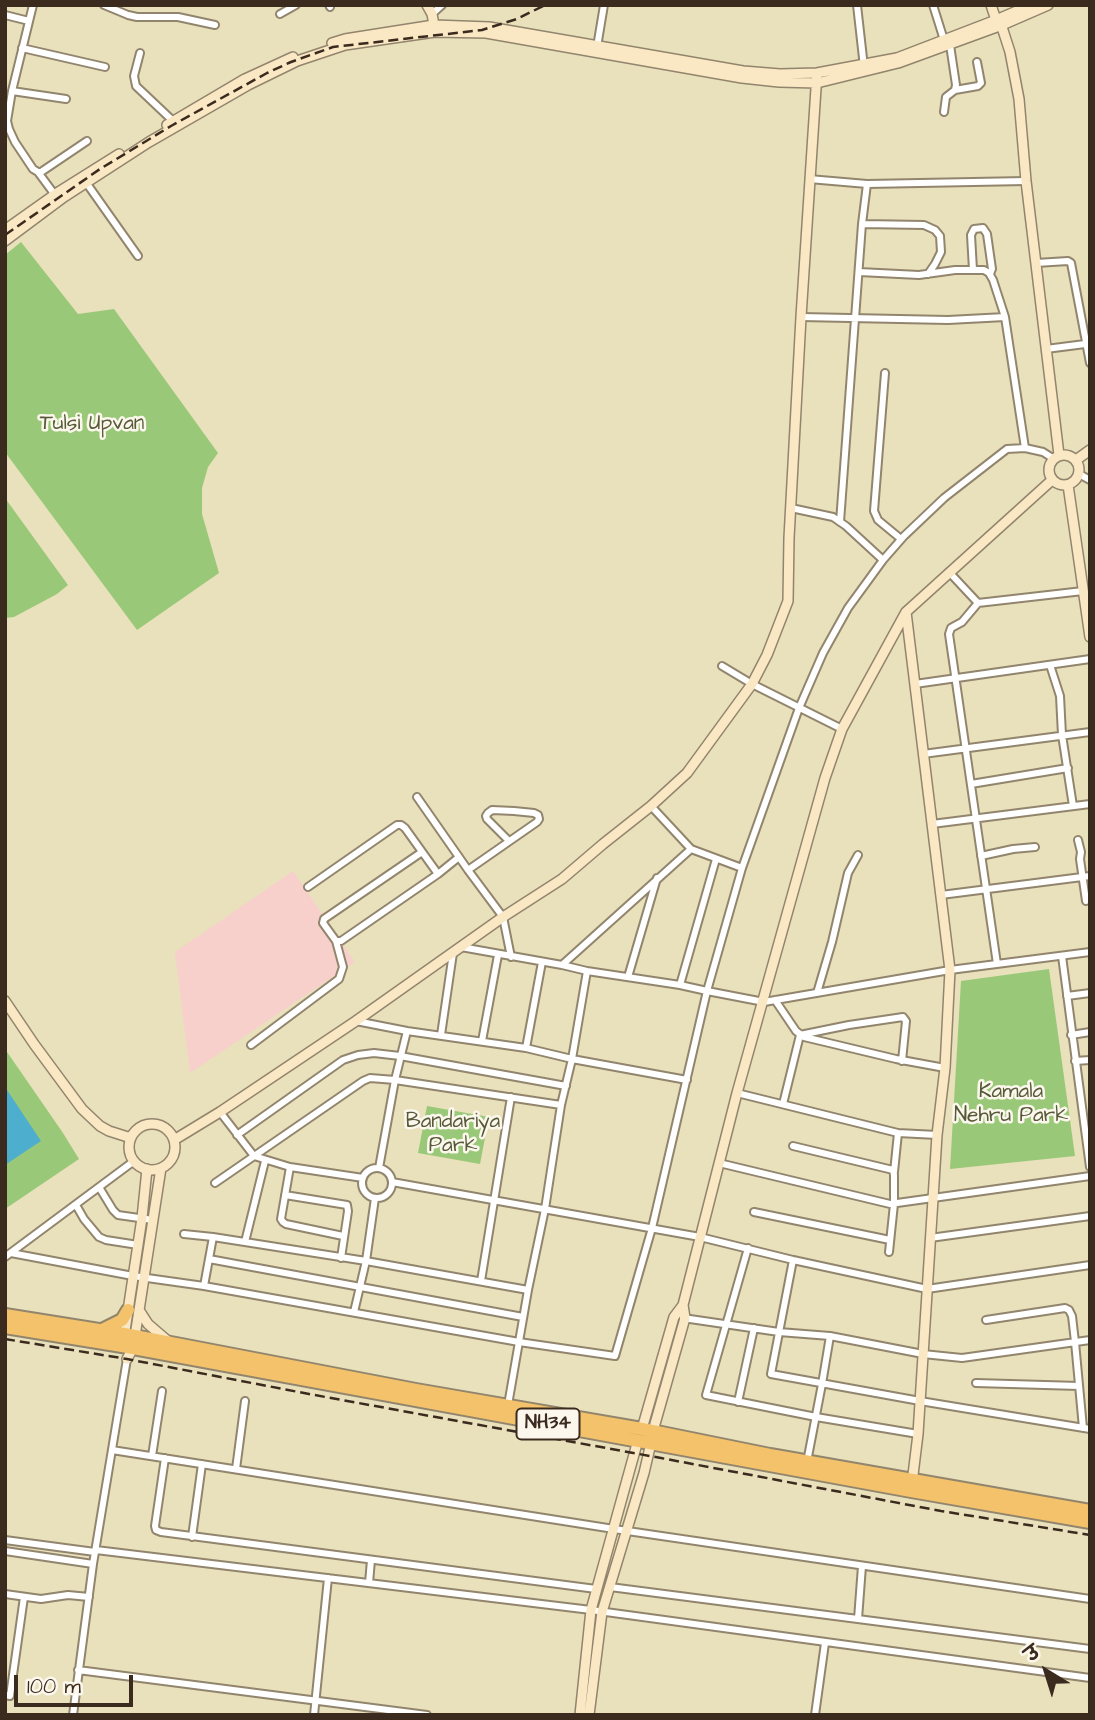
<!DOCTYPE html>
<meta charset="utf-8">
<style>
body{margin:0}
#map{position:relative;width:1095px;height:1720px;overflow:hidden;background:#e9e0bc;font-family:"Architects Daughter","Playpen Sans Deva",sans-serif}
canvas{display:block}
.frame{position:absolute;inset:0;border:7px solid #3b2a1e;pointer-events:none}
.north{position:absolute;left:1011px;top:1636px;width:70px;height:70px;-webkit-text-stroke:5px #fbf7ec;paint-order:stroke;rotate:322deg;font-size:19px;font-weight:700;line-height:28px;text-align:center;color:#3b2a1e}
.north::after{content:'';display:block;margin:auto;width:24px;height:32px;background:#3b2a1e;clip-path:polygon(50% 0,100% 100%,50% 72%,0 100%)}
.scale{position:absolute;left:14px;top:1675px;width:119px;height:32px;box-sizing:border-box;border:4px solid #3b2a1e;border-top:0;padding-left:9px;font-size:21px;line-height:24px;white-space:nowrap;color:#3b2a1e;-webkit-text-stroke:5px #fbf7ec;paint-order:stroke}
</style>
<div id="map">
<canvas width="1095" height="1720"></canvas>
<div class="frame"></div>
<div class="north">उ</div>
<div class="scale">100 m</div>
</div>
<script>
const c = document.querySelector('canvas').getContext('2d');
c.lineJoin = 'round';
function fillPath(path, color) {
  c.fillStyle = color;
  c.fill(path, 'evenodd');
}
function toPath(rows) {
  const path = new Path2D();
  for (const r of rows) {
    if (r.length === 3) {
      path.moveTo(r[0] + r[2], r[1]);
      path.arc(r[0], r[1], r[2], 0, 2 * Math.PI);
      continue;
    }
    path.moveTo(r[0], r[1]);
    for (let i = 2; i < r.length; i += 2) path.lineTo(r[i], r[i + 1]);
  }
  return path;
}
function strokePath(path, color, width, dash) {
  c.strokeStyle = color;
  c.lineWidth = width;
  c.lineCap = dash ? 'butt' : 'round';
  c.setLineDash(dash || []);
  c.stroke(path);
}
function write(font, color, halo, rows, align = 'center') {
  c.font = font + ' "Architects Daughter",sans-serif';
  c.lineWidth = 5;
  c.setLineDash([]);
  c.textBaseline = 'middle';
  c.strokeStyle = halo;
  c.fillStyle = color;
  for (const [text, x, y, turn = 0] of rows) {
    c.save();
    c.translate(x, y);
    c.rotate((+turn || 0) * Math.PI / 180);
    c.textAlign = isNaN(turn) ? turn : align;
    if (halo) c.strokeText(text, 0, 0);
    c.fillText(text, 0, 0);
    c.restore();
  }
}
fillPath(toPath([
 [293,871,355,962,190,1073,175,952]
]), '#f7d0cc');
fillPath(toPath([
 [21,242,78,314,114,309,218,453,208,467,202,488,202,514,219,573,137,630,5,452,5,255],
 [5,498,68,585,57,594,14,617,5,618],
 [1049,969,1075,1156,950,1169,961,981],
 [5,1049,63,1133,79,1159,5,1209],
 [427,1106,489,1117,480,1164,418,1153]
]), '#99c978');
fillPath(toPath([
 [5,1087,41,1141,5,1165]
]), '#4eaecd');
const street = toPath([
 [33,5,12,91,7,121,9,129,15,142,33,169,38,172,55,195],
 [104,5,128,15,137,17,178,17,215,25],
 [329,5,330,7],
 [857,5,864,67],
 [933,5,944,40],
 [280,14,296,5],
 [432,14,442,5],
 [5,15,29,21],
 [597,47,604,5],
 [22,48,105,67],
 [140,53,134,76,136,86,173,121],
 [955,90,978,86,981,83,977,62],
 [12,91,66,99],
 [944,112,946,97,955,90,956,85,950,45],
 [38,172,41,172,87,141],
 [809,179,867,184,1026,181],
 [85,181,138,256],
 [862,224,924,225,935,230,940,236,941,252,935,264,928,274],
 [1036,263,1068,261,1071,263,1090,363],
 [973,270,971,235,974,229,983,228,987,234,992,269,990,274],
 [859,272,919,275,955,270,984,270,989,273,993,280,1005,317],
 [801,317,948,320,1005,317,1025,448],
 [1046,349,1085,344],
 [885,373,874,511,878,520,901,539],
 [1079,474,1090,480],
 [791,508,833,517,846,526,883,560],
 [840,522,862,224,867,184],
 [949,572,978,603,1083,591],
 [978,603,962,622,951,628,949,634,997,964],
 [1050,665,1060,696,1062,735,1073,806],
 [722,666,752,684,842,729],
 [915,684,1090,659],
 [923,754,1090,732],
 [971,784,1068,768],
 [417,797,468,870,503,917,511,957],
 [651,806,691,849,742,868],
 [932,824,1090,804],
 [1078,840,1081,852,1080,859,1086,901],
 [981,856,1013,849,1035,847],
 [468,870,537,822,539,819,538,815,534,813,514,811,492,810,488,813,486,816,487,819,509,841],
 [438,874,459,857],
 [308,887,397,825,401,825,405,828,438,874,341,941,336,941,323,923,324,919,422,852],
 [941,895,1090,876],
 [461,947,562,965,587,971,680,985,707,991,764,1002,950,970,1090,952],
 [1062,956,1090,1167],
 [562,965,691,849],
 [628,977,657,878],
 [680,985,716,859],
 [817,993,832,942,848,873,858,855],
 [1067,996,1090,993],
 [775,1000,796,1031,804,1037,896,1059,945,1068],
 [356,1021,407,1031,526,1048,572,1059,687,1080],
 [441,1035,453,953],
 [1071,1035,1090,1032],
 [482,1041,498,955],
 [251,1045,339,979,343,967,336,941],
 [526,1048,542,962],
 [1075,1061,1090,1060],
 [737,1093,898,1133,937,1135],
 [783,1104,800,1035,849,1025,903,1017,906,1021,902,1061],
 [220,1112,254,1156,290,1167,363,1178],
 [237,1135,343,1060,358,1055,374,1053,400,1056,566,1086],
 [793,1146,893,1170,894,1175,894,1204,889,1252],
 [719,1163,890,1204,1090,1176],
 [290,1167,281,1219,283,1222,286,1224,343,1236],
 [379,1168,395,1080,407,1031],
 [377,1183,15],
 [894,1172,898,1133],
 [392,1182,700,1237,793,1260,927,1289,1090,1265],
 [215,1183,363,1081,370,1078,395,1080,561,1105],
 [99,1187,113,1210,118,1215,153,1220],
 [285,1195,347,1205,348,1211,341,1258],
 [76,1205,84,1219,99,1237,106,1240,138,1245],
 [754,1212,890,1240],
 [184,1234,213,1237],
 [930,1238,1090,1216],
 [245,1242,265,1161],
 [748,1248,706,1395,816,1417,918,1434],
 [11,1253,133,1276,204,1286,519,1342,615,1356,652,1228,707,991,742,868,799,708,823,653,848,608,883,560,904,536,944,498,1007,449,1025,448,1043,452,1054,459],
 [5,1257,134,1161],
 [209,1259,523,1317],
 [793,1260,771,1374,920,1401,1090,1429],
 [481,1281,511,1097],
 [204,1286,213,1237,366,1261,528,1290],
 [354,1312,366,1261,375,1198],
 [683,1318,779,1332,830,1336,923,1354,962,1358,1090,1340],
 [986,1320,1065,1308,1069,1310,1072,1316,1075,1342,1083,1428],
 [976,1383,1079,1386],
 [738,1402,754,1328],
 [508,1405,528,1290,545,1209,561,1105,572,1059,587,971],
 [112,1450,614,1529,1090,1599],
 [152,1456,162,1391],
 [165,1458,155,1526,156,1530,161,1532,596,1589],
 [807,1462,822,1384,830,1336],
 [236,1469,245,1401],
 [192,1537,202,1464],
 [5,1540,95,1552],
 [96,1550,591,1610,1090,1678],
 [5,1551,93,1564],
 [369,1583,371,1560],
 [610,1587,1090,1649],
 [5,1594,41,1599,68,1595,89,1597],
 [858,1619,862,1566],
 [78,1670,427,1715],
 [5,1695,10,1696,24,1597],
 [73,1715,93,1564,127,1359],
 [314,1715,328,1578],
 [815,1715,825,1643]
]);
const secondary = toPath([
 [427,5,432,14,435,30],
 [991,5,997,23],
 [1000,21,1010,52,1019,99,1026,181,1059,455],
 [332,43,345,39,434,25,489,27,743,71,780,74,817,73,897,58,996,20,1031,5],
 [167,125,245,79,293,57],
 [5,230,60,191,119,154],
 [5,241,64,197,149,142,248,85,297,61,345,45,435,32,486,33,742,78,779,82,817,83,898,63,1002,25,1048,5],
 [1064,470,15],
 [1076,460,1090,450],
 [1068,485,1090,637],
 [906,612,950,970,945,1068,937,1135,933,1199,918,1434,912,1483],
 [5,1001,34,1044,82,1109,100,1126,109,1131,131,1138],
 [152,1147,23],
 [174,1140,220,1112,356,1021,503,917,562,879,603,844,651,806,687,773,752,684,767,655,788,601,789,538,801,317,817,73],
 [139,1310,148,1324,169,1342],
 [124,1337,142,1218,147,1169],
 [127,1359,133,1348,135,1336,161,1168],
 [642,1429,674,1317,683,1305,737,1093,825,778,842,729,906,612,1052,480],
 [653,1431,685,1318,683,1305],
 [580,1715,591,1610,638,1440],
 [589,1715,602,1612,644,1473,651,1443]
]);
const highway = toPath([
 [5,1315,124,1334,416,1390,642,1429,770,1455,1090,1511],
 [5,1327,122,1346,911,1491,1090,1522],
 [100,1331,122,1320,128,1310]
]);
strokePath(street, '#92856d', 10);
strokePath(secondary, '#92856d', 12);
strokePath(highway, '#92856d', 16);
strokePath(street, '#fff', 6);
strokePath(secondary, '#fae7c3', 9);
strokePath(highway, '#f3c26a', 12);
strokePath(toPath([
 [5,235,100,169,171,126,267,73,291,62,333,47,482,30,517,19,545,5],
 [5,1339,127,1359,309,1394,661,1458,941,1511,1090,1535]
]), '#3b2a1e', 2.5, [10, 5]);
for (const [x, y, w] of [
 [548,1424,63]
]) {
  const box = new Path2D();
  box.roundRect(x - w / 2, y - 15.5, w, 31, 5);
  c.fillStyle = '#fbf7ec';
  c.fill(box);
  strokePath(box, '#3b2a1e', 2);
}
write('bold 19px', '#3b2a1e', null, [
 ["NH34",548,1424]
]);
write('21px', '#575a39', '#fbf7ec', [
 ["Tulsi Upvan",92,425],
 ["Kamala",1011,1093],
 ["Nehru Park",1011,1117],
 ["Bandariya",453,1123],
 ["Park",453,1147]
]);
</script>
